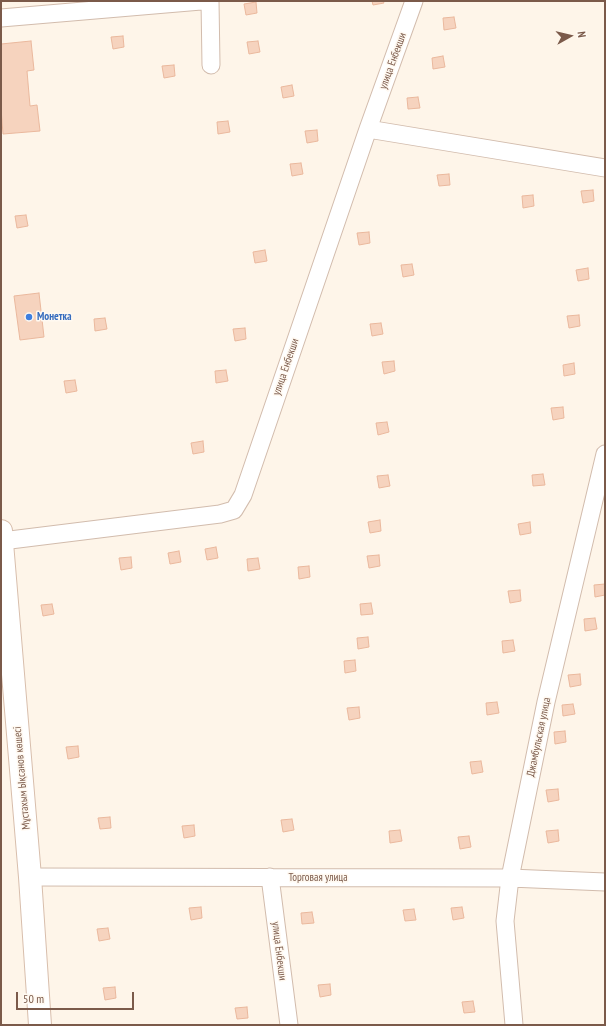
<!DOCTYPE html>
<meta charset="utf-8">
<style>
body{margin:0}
#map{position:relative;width:606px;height:1026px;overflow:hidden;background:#fef5e9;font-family:"PT Sans Narrow",sans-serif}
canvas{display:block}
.frame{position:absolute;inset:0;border:2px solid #7b5a4a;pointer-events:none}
.north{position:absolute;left:550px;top:16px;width:40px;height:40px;-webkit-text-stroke:3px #fff9f1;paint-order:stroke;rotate:82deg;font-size:11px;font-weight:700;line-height:16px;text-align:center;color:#7b5a4a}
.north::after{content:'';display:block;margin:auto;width:14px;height:18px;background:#7b5a4a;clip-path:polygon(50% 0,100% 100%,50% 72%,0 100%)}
.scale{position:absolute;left:16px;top:992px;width:118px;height:18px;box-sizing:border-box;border:2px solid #7b5a4a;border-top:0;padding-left:5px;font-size:12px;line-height:14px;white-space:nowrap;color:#7b5a4a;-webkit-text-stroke:3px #fff9f1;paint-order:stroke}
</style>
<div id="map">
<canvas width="606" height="1026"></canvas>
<div class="frame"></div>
<div class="north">N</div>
<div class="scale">50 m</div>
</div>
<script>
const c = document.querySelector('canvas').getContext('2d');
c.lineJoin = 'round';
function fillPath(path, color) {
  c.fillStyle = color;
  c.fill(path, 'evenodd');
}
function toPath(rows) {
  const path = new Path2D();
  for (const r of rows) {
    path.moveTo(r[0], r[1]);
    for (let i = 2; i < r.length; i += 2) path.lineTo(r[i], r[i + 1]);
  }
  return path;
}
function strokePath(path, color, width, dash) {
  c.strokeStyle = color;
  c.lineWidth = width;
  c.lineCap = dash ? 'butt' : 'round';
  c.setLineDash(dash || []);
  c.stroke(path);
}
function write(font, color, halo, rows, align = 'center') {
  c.font = font + ' "PT Sans Narrow",sans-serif';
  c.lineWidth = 3;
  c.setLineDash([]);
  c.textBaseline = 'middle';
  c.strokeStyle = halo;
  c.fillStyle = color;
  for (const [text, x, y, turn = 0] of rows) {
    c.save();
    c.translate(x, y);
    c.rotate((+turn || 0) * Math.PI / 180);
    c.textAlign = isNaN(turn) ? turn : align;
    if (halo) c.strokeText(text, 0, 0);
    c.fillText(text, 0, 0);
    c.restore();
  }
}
const building = toPath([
 [372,1,383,1,384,3,373,5,372,1],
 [256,2,257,13,246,15,244,4,256,2],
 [454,17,456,28,444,30,443,18,454,17],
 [123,36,124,47,113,49,111,37,123,36],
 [31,41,34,70,27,71,30,106,37,105,40,131,3,134,1,109,1,44,31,41],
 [258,41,260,52,249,54,247,42,258,41],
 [443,56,445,67,433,69,432,58,443,56],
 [174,65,175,76,164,78,162,66,174,65],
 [292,85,294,96,283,98,281,87,292,85],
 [418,97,420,108,408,109,407,98,418,97],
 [228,121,230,132,218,134,217,122,228,121],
 [317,130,318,141,307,143,305,131,317,130],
 [301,163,303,174,292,176,290,164,301,163],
 [449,174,450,185,439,186,437,175,449,174],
 [593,190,594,201,583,203,581,191,593,190],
 [533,195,534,206,523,208,522,196,533,195],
 [26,215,28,226,17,228,15,216,26,215],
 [369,232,370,243,359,245,357,233,369,232],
 [265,250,267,261,255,263,253,252,265,250],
 [412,264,414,275,403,277,401,265,412,264],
 [588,268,589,279,578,281,576,270,588,268],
 [39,293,44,337,20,340,14,296,39,293],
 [579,315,580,326,569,328,567,316,579,315],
 [105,318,107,329,95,331,94,319,105,318],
 [381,323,383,334,372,336,370,324,381,323],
 [245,328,246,339,235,341,233,329,245,328],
 [394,361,395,371,384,374,382,362,394,361],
 [574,363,575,374,564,376,563,365,574,363],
 [226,370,228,381,216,383,215,371,226,370],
 [75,380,77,391,66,393,64,381,75,380],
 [563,407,564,418,553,420,551,408,563,407],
 [387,422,389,432,378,435,376,423,387,422],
 [203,441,204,452,193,454,191,443,203,441],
 [543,474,545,485,533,486,532,475,543,474],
 [388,475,390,486,379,488,377,476,388,475],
 [380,520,381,531,370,533,368,522,380,520],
 [530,522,531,533,520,535,518,524,530,522],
 [216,547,218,558,207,560,205,549,216,547],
 [179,551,181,562,170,564,168,553,179,551],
 [379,555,380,566,369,568,367,556,379,555],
 [131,557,132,568,121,570,119,558,131,557],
 [258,558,260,569,248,571,247,559,258,558],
 [309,566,310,577,299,579,298,567,309,566],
 [605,584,605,595,595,597,594,585,605,584],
 [520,590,521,601,510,603,508,591,520,590],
 [371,603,373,614,361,615,360,604,371,603],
 [52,604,54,614,43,616,41,605,52,604],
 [595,618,597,629,585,631,584,619,595,618],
 [368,637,369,647,358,649,357,638,368,637],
 [513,640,515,651,503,653,502,641,513,640],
 [355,660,356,671,345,673,344,661,355,660],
 [580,674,581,685,570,687,568,675,580,674],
 [497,702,499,713,487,715,486,703,497,702],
 [573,704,575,714,563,716,562,705,573,704],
 [359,707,360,718,349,720,347,708,359,707],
 [565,731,566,742,555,744,554,732,565,731],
 [78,746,79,757,68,759,66,747,78,746],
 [481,761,483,772,472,774,470,762,481,761],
 [558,789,559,800,548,802,546,790,558,789],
 [110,817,111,828,100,829,98,818,110,817],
 [292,819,294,830,283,832,281,820,292,819],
 [194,825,195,836,184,838,182,826,194,825],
 [400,830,402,841,390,843,389,831,400,830],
 [558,830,559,841,548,843,546,831,558,830],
 [469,836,471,847,460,849,458,837,469,836],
 [201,907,202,918,191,920,189,908,201,907],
 [462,907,464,918,453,920,451,908,462,907],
 [414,909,416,920,405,921,403,910,414,909],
 [312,912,314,923,302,924,301,913,312,912],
 [108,928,110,939,99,941,97,929,108,928],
 [330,984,331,995,320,997,318,985,330,984],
 [115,987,116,998,105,1000,103,988,115,987],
 [473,1001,475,1012,464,1013,462,1002,473,1001],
 [247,1007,248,1018,237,1019,235,1008,247,1007]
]);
fillPath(building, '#f6d3be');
strokePath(building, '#eab89d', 1);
const street = toPath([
 [210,1,211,65],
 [1,18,201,1],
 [368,129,605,168],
 [2,541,220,514,234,510,243,495,368,129,414,1],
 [30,877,510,878,605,882],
 [270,877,289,1025],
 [514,1025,505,921,510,878,546,702,605,454]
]);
const secondary = toPath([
 [1,531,30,877,40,1025]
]);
strokePath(street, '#d2bcad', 19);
strokePath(secondary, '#d8beac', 24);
strokePath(street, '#fff', 17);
strokePath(secondary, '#fff', 22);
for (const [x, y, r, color] of [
 [29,317,4,"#3f7fe0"]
]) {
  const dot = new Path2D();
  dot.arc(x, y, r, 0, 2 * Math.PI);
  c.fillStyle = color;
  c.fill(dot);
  strokePath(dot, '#fff9f1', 1.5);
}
write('11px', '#7b5a4a', '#fff9f1', [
 ["улица Енбекши",393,61,-70],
 ["улица Енбекши",286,367,-71],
 ["Джамбульская улица",539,737,-78],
 ["Мұстахым Ықсанов көшесі",22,778,-95],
 ["Торговая улица",318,878],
 ["улица Енбекши",279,951,83]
]);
write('bold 11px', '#366cbe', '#fff9f1', [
 ["Монетка",37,317]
], 'left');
</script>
